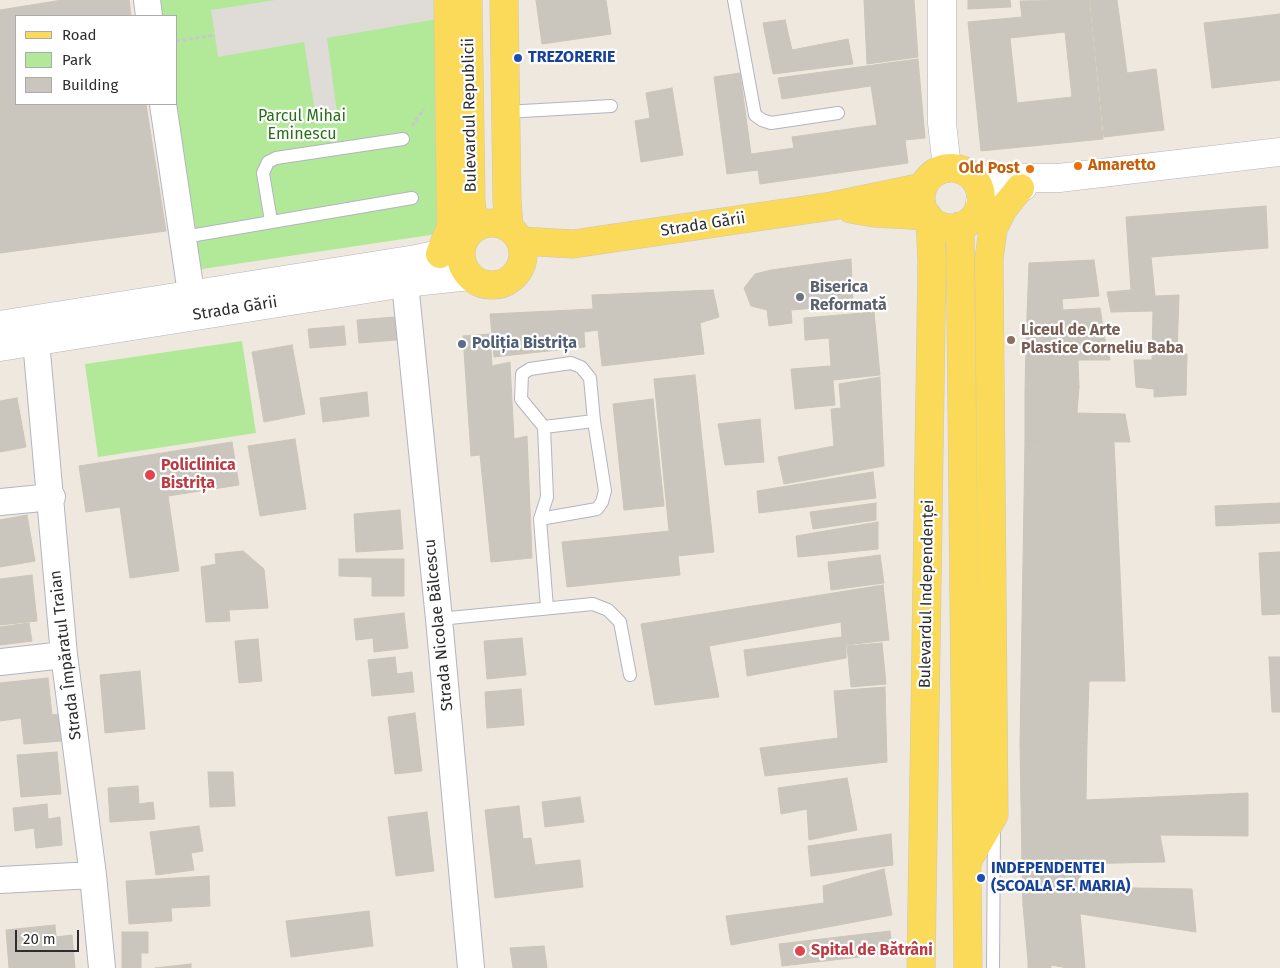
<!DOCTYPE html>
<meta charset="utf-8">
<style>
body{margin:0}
#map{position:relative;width:1280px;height:968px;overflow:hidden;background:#efe8df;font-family:"Fira Sans",sans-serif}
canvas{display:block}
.legend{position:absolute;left:15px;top:15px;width:162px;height:90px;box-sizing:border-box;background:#fff;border:1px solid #ababab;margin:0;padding:6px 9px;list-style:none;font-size:15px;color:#2d2d2d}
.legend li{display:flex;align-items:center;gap:10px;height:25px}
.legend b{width:25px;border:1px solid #ababab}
.scale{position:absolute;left:15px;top:930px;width:64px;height:22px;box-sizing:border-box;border:2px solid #2d2d2d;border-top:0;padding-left:6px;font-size:15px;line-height:18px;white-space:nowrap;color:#2d2d2d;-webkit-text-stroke:4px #fff;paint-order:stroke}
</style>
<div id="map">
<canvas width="1280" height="968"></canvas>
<ul class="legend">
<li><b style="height:6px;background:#fada58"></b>Road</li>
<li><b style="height:14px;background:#b1e998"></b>Park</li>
<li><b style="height:14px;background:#cbc6bd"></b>Building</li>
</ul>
<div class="scale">20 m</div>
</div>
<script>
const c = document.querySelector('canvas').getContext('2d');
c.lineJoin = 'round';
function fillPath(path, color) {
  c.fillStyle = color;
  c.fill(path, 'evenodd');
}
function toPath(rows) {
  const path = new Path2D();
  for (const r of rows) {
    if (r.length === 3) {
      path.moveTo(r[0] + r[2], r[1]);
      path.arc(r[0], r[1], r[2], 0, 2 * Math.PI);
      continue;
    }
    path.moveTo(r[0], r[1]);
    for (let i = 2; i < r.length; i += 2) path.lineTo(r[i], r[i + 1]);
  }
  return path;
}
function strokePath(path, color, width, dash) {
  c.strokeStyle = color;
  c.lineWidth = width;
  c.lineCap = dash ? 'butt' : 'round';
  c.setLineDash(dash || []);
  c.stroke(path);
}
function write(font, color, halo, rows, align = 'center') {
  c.font = font + ' "Fira Sans",sans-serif';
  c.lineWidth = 4.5;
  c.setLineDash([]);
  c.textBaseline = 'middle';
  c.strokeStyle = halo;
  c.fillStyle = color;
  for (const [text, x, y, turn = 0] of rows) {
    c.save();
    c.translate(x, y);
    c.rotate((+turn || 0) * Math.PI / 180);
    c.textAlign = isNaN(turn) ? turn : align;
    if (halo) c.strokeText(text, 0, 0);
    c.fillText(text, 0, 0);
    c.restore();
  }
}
fillPath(toPath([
 [147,0,437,0,437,234,189,271,163,104,176,104,176,16,149,16],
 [242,341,256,433,98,457,85,364]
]), '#b1e998');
fillPath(toPath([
 [275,0,437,0,437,19,327,38,338,121,317,124,304,42,218,57,211,10]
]), '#dfdbd6');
const building = toPath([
 [62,0,129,0,131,16,16,16,16,104,146,104,166,231,0,253,0,10,62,0],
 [536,0,606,0,611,34,542,44,536,0],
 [864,0,914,0,918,57,867,64,864,0],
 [968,0,1010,0,1011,7,968,9,968,0],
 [1089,0,1103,139,981,151,968,22,1022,17,1020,1,1089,0],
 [1065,32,1072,97,1017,103,1010,38,1065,32],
 [1090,0,1117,0,1127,73,1156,69,1164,130,1104,137,1090,0],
 [1280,14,1280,80,1212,88,1204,23,1280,14],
 [785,20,792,50,848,39,853,64,773,74,763,23,785,20],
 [918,59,925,138,905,140,908,163,760,184,758,170,727,174,714,77,740,73,751,154,794,148,792,137,877,125,871,86,782,99,778,78,918,59],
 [672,88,683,155,641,162,635,121,650,118,646,93,672,88],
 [1266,206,1268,248,1151,257,1155,296,1179,295,1177,354,1187,354,1186,395,1154,397,1154,389,1136,387,1134,360,1152,360,1153,311,1111,312,1107,292,1131,290,1126,217,1266,206],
 [851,259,853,305,791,310,792,323,769,326,767,310,751,306,744,288,755,274,771,270,851,259],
 [1094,260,1099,296,1062,299,1063,310,1100,308,1105,340,1026,343,1029,263,1094,260],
 [713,290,719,317,700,323,704,354,602,366,598,330,584,332,585,347,494,357,490,314,593,309,592,295,713,290],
 [874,312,880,375,833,380,835,405,795,409,791,369,831,366,829,338,805,340,804,318,874,312],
 [395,317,397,340,359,343,357,320,395,317],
 [344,326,346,345,310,348,308,329,344,326],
 [490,334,492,366,510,362,514,439,527,436,532,558,491,562,480,455,471,456,463,336,490,334],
 [1105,340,1110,360,1078,360,1079,387,1025,390,1026,343,1105,340],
 [292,345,305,414,264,422,252,352,292,345],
 [695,375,714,552,678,556,680,575,567,587,562,542,669,531,654,379,695,375],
 [880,377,884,466,784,484,778,457,834,446,831,409,841,408,839,384,880,377],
 [1079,387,1077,413,1125,414,1130,442,1025,441,1025,390,1079,387],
 [367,392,369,416,323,422,320,398,367,392],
 [17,398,26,447,0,452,0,401,17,398],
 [653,399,664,506,624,510,613,404,653,399],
 [760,419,764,462,725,465,718,424,760,419],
 [295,439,306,509,260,516,248,446,295,439],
 [1025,441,1114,442,1125,681,1021,681,1025,441],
 [232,442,239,485,168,496,179,571,130,578,120,507,86,512,79,466,232,442],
 [873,472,876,498,759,513,757,491,873,472],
 [876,503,876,520,813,529,810,512,876,503],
 [1280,503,1280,523,1216,526,1215,506,1280,503],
 [400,510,403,549,356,552,354,514,400,510],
 [27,515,35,561,0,567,0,520,27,515],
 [878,522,878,549,798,557,796,536,878,522],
 [243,551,264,569,268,608,229,610,230,621,206,622,201,567,216,564,215,554,243,551],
 [1280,552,1280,614,1262,615,1259,553,1280,552],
 [880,555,884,583,831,590,828,562,880,555],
 [339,559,404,559,404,596,372,596,372,577,339,576,339,559],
 [32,575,37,621,0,625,0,579,32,575],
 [883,585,889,640,846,645,846,658,747,676,744,650,842,637,841,622,709,646,719,697,655,705,641,624,883,585],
 [404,613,408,648,374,652,373,638,356,640,354,619,404,613],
 [29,623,32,641,0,645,0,627,29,623],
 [522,638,526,675,487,679,484,641,522,638],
 [258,639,262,681,239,683,235,641,258,639],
 [882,643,886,684,851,687,847,646,882,643],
 [395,657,397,674,412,672,414,692,372,696,368,660,395,657],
 [1269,657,1280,657,1280,712,1272,712,1269,657],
 [140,671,145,729,105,733,100,675,140,671],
 [48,678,52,715,60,714,62,741,24,744,21,718,0,721,0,683,48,678],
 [1021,681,1089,681,1087,743,1020,745,1021,681],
 [885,687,887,762,765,776,760,748,838,738,834,691,885,687],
 [521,689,524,725,487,728,485,692,521,689],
 [415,713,422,771,395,774,388,717,415,713],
 [1087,743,1086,800,1248,793,1248,836,1160,835,1165,862,1022,865,1020,745,1087,743],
 [57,752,61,794,21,797,17,755,57,752],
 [208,772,233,772,235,806,210,807,208,772],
 [847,778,857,830,809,840,807,809,781,814,778,788,847,778],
 [138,786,139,804,153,802,155,819,110,822,108,788,138,786],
 [580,797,584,822,545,827,542,802,580,797],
 [47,804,48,819,60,817,62,845,36,848,34,828,15,831,13,808,47,804],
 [519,806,523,839,531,838,535,865,580,860,583,887,495,898,485,810,519,806],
 [427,812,434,871,396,876,388,817,427,812],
 [199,826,203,851,191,853,194,870,156,875,150,832,199,826],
 [891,834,893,865,811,876,808,846,891,834],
 [1022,865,1080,870,1081,887,1192,889,1196,932,1023,905,1022,865],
 [884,869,892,915,731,945,726,916,824,903,823,886,884,869],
 [209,876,210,906,171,908,172,921,129,924,126,881,209,876],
 [1023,905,1080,914,1085,968,1068,968,1028,961,1023,905],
 [369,911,373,946,291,957,286,921,369,911],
 [55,925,56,937,72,935,75,968,9,968,6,930,55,925],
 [890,931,893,953,782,966,779,944,890,931],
 [122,932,148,932,148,953,141,953,141,968,122,968,122,932],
 [544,946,547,968,513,968,510,948,544,946],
 [1028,961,1051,965,1051,968,1028,968,1028,961],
 [191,964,191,968,155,968,191,964]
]);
fillPath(building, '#cbc6bd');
strokePath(building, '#cbc5b8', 1);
const service = toPath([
 [734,0,755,115,762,120,771,123,838,113],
 [505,112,611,106],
 [271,221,263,173,268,162,276,158,403,139],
 [184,237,412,198],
 [544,427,521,399,522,374,530,369,571,363,581,367,590,378,594,421],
 [540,519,597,509,602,502,605,491,594,421,544,427,547,497,540,519,547,608],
 [439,619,593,604,608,610,620,622,630,675],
 [993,968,994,826]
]);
const minor = toPath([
 [147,0,149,16],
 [163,104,191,293],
 [405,283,439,619,471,968],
 [36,341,64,655,93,875,102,968],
 [0,502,52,497],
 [0,662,64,655],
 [0,880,93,875]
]);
const tertiary = toPath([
 [942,0,942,123,947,168]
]);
const secondary = toPath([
 [976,181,995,178,1059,178,1280,152],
 [980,202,998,194,1023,187],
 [0,325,416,259,440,254,462,245],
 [0,347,405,283,470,276]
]);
const primary = toPath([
 [468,0,471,201,474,229],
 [504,0,507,200,509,228],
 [951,198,30],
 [851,209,874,213,928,216],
 [492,254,31],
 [960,226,968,968],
 [521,241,573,244,832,206,923,187],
 [440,254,451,226,448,0],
 [968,860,994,815,989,259,993,229,1003,209,1020,188],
 [921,968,932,262,930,219]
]);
strokePath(service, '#b3b4c1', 14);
strokePath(minor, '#b3b4c1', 28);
strokePath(tertiary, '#b3b4c1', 29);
strokePath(secondary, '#b3b4c1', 29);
strokePath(primary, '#c8c8c8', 29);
strokePath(toPath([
 [176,41,215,35],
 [412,126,424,109]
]), '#c8c8c8', 3, [4, 2.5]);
strokePath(service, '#fff', 12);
strokePath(minor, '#fff', 26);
strokePath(tertiary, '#fff', 28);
strokePath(secondary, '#fff', 28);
strokePath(primary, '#fada58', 28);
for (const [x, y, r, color] of [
 [518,58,5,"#1a4fb4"],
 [1078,166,5,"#e8710a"],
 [1030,169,5,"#e8710a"],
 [800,297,5,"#6b7280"],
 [1011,340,5,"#8d6e63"],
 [462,344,5,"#5c6f8a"],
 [150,475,6,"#e0444e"],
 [981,878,5,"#1a4fb4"],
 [800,951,6,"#e0444e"]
]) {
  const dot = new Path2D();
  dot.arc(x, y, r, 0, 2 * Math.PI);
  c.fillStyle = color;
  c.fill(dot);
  strokePath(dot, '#fff', 2);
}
write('bold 16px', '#164399', '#fff', [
 ["TREZORERIE",528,58],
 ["INDEPENDENTEI",991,869],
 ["(SCOALA SF. MARIA)",991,887]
], 'left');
write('16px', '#2d2d2d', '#fff', [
 ["Bulevardul Republicii",470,115,-91],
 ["Strada Gării",703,225,-9],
 ["Strada Gării",235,309,-9],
 ["Bulevardul Independenței",927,594,-89],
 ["Strada Nicolae Bălcescu",439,625,-96],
 ["Strada Împăratul Traian",66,655,-97]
]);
write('16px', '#267116', '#fff', [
 ["Parcul Mihai",302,117],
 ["Eminescu",302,135]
]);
write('bold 16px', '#c56008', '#fff', [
 ["Amaretto",1088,166],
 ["Old Post",1020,169,"right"]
], 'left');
write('bold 16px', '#5b616d', '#fff', [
 ["Biserica",810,288],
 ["Reformată",810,306]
], 'left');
write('bold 16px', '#785e54', '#fff', [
 ["Liceul de Arte",1021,331],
 ["Plastice Corneliu Baba",1021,349]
], 'left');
write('bold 16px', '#4e5e75', '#fff', [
 ["Poliția Bistrița",472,344]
], 'left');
write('bold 16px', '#be3a42', '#fff', [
 ["Policlinica",161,466],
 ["Bistrița",161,484],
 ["Spital de Bătrâni",811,951]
], 'left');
</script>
